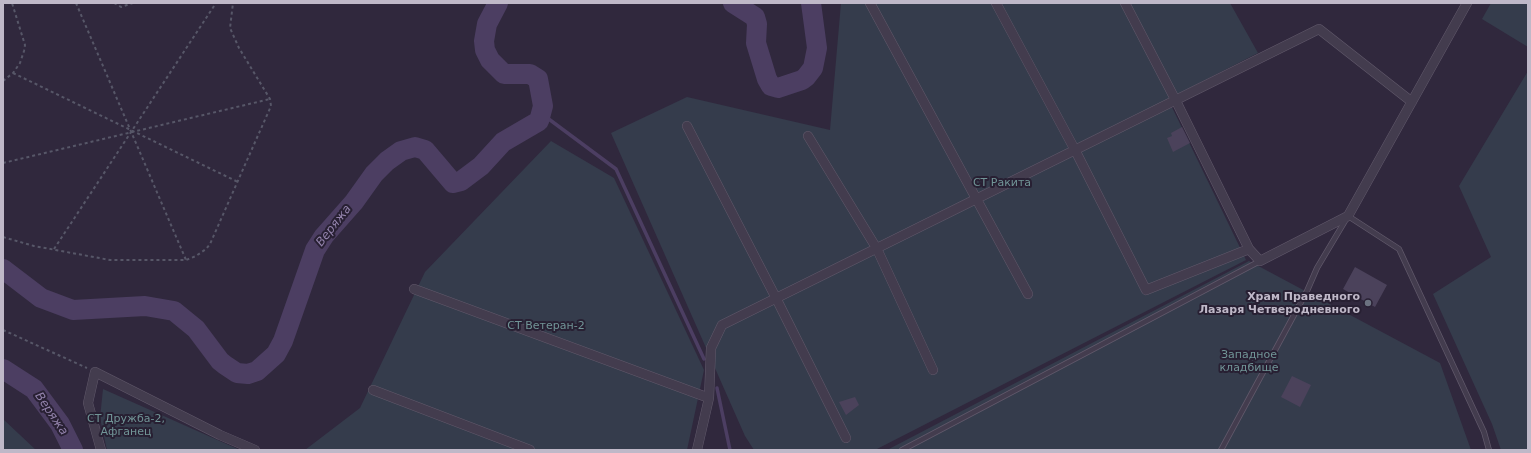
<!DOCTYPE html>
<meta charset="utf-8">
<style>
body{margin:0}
#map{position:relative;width:1531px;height:453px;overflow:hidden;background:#30283d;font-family:"DejaVu Sans",sans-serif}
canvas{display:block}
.frame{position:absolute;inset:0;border:4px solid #bfb8c8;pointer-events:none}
</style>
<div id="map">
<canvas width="1531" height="453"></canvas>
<div class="frame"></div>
</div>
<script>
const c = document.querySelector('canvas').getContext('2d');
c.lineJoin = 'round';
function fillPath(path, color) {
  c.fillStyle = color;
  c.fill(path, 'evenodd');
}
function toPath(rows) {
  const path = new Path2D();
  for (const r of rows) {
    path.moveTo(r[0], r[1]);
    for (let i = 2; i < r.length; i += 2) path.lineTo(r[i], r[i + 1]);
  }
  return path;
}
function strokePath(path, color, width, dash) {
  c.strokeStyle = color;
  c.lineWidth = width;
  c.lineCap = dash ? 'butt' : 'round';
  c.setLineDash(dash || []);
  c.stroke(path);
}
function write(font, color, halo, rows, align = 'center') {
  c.font = font + ' "DejaVu Sans",sans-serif';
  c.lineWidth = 4;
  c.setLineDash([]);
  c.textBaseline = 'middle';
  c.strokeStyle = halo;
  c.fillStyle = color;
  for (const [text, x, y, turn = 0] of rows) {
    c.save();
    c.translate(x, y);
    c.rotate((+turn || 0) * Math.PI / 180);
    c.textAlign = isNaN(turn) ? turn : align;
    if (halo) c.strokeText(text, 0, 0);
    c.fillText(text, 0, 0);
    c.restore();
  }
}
fillPath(toPath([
 [841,3,1230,3,1258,53,1168,99,1246,260,875,450,754,450,745,436,611,133,687,97,830,130],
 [1491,3,1528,3,1528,47,1482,19],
 [1528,71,1528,450,1501,450,1492,424,1433,294,1491,257,1459,186],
 [551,141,614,178,704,370,687,450,305,450,360,408,425,272],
 [1249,261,1440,363,1471,450,887,450],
 [103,389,240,450,107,450,100,418],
 [3,419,36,450,3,450]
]), '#353c4c');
strokePath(toPath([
 [542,114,616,169,704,359],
 [717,388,730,450]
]), '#4c3e62', 3.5);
strokePath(toPath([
 [733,3,755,17,757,24,756,43,767,79,771,86,778,88,802,80,806,77,813,68,817,48,811,3],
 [3,269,41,298,73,310,145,306,174,311,196,329,220,361,225,365,237,373,248,374,257,371,276,354,283,341,315,250,324,236,354,202,374,174,387,161,401,151,415,147,425,150,453,183,461,181,481,166,503,142,539,121,543,106,538,79,530,74,504,74,490,60,485,50,484,41,487,24,498,3],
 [3,369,34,389,60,424,73,450]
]), '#4c3e62', 20);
fillPath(toPath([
 [1182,127,1190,143,1173,152,1167,138,1172,136,1171,133],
 [1355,267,1387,285,1375,307,1343,289],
 [1292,376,1311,385,1300,407,1281,397],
 [855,397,859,405,846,415,839,402]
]), '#4b425b');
const lane = toPath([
 [902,450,1260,261],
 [1221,450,1307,291,1317,268,1348,216,1399,249,1484,432,1489,450]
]);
const street = toPath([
 [870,3,1028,294],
 [996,3,1075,150,1146,290,1249,249],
 [1125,3,1176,101,1249,249,1260,261,1348,216,1467,3],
 [687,126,776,298,846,438],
 [808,136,877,249,933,370],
 [414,289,709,398],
 [373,390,530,450],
 [101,450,88,403,95,372,220,435,255,450],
 [697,450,709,398,711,348,722,325,1319,29,1412,102]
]);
strokePath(lane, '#61596b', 6);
strokePath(street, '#61596b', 10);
strokePath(toPath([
 [76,3,186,260],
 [114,3,121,7,133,3],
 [13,73,238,182],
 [3,81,13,73,20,63,24,51,25,45,12,3],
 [3,163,270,99],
 [3,237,34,246,110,260,186,260,196,256,206,249,210,244,271,106,270,99,239,48,230,28,233,3],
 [54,249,216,3],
 [3,330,87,368]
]), '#575768', 2, [3, 3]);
strokePath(lane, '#433c4e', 4.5);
strokePath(street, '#433c4e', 9);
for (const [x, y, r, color] of [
 [1368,303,4,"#6b7280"]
]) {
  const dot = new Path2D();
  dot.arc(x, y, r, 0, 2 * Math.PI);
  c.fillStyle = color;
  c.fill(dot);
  strokePath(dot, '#282033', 1.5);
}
write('11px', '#719597', '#282033', [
 ["СТ Ракита",1002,183],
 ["СТ Ветеран-2",546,326],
 ["Западное",1249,355],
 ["кладбище",1249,368],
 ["СТ Дружба-2,",126,419],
 ["Афганец",126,432]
]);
write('bold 11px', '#bfb8c8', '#282033', [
 ["Храм Праведного",1360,297],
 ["Лазаря Четверодневного",1360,310]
], 'right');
write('italic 12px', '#9383ac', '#282033', [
 ["Веряжа",334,226,-52],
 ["Веряжа",51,414,56]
]);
</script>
